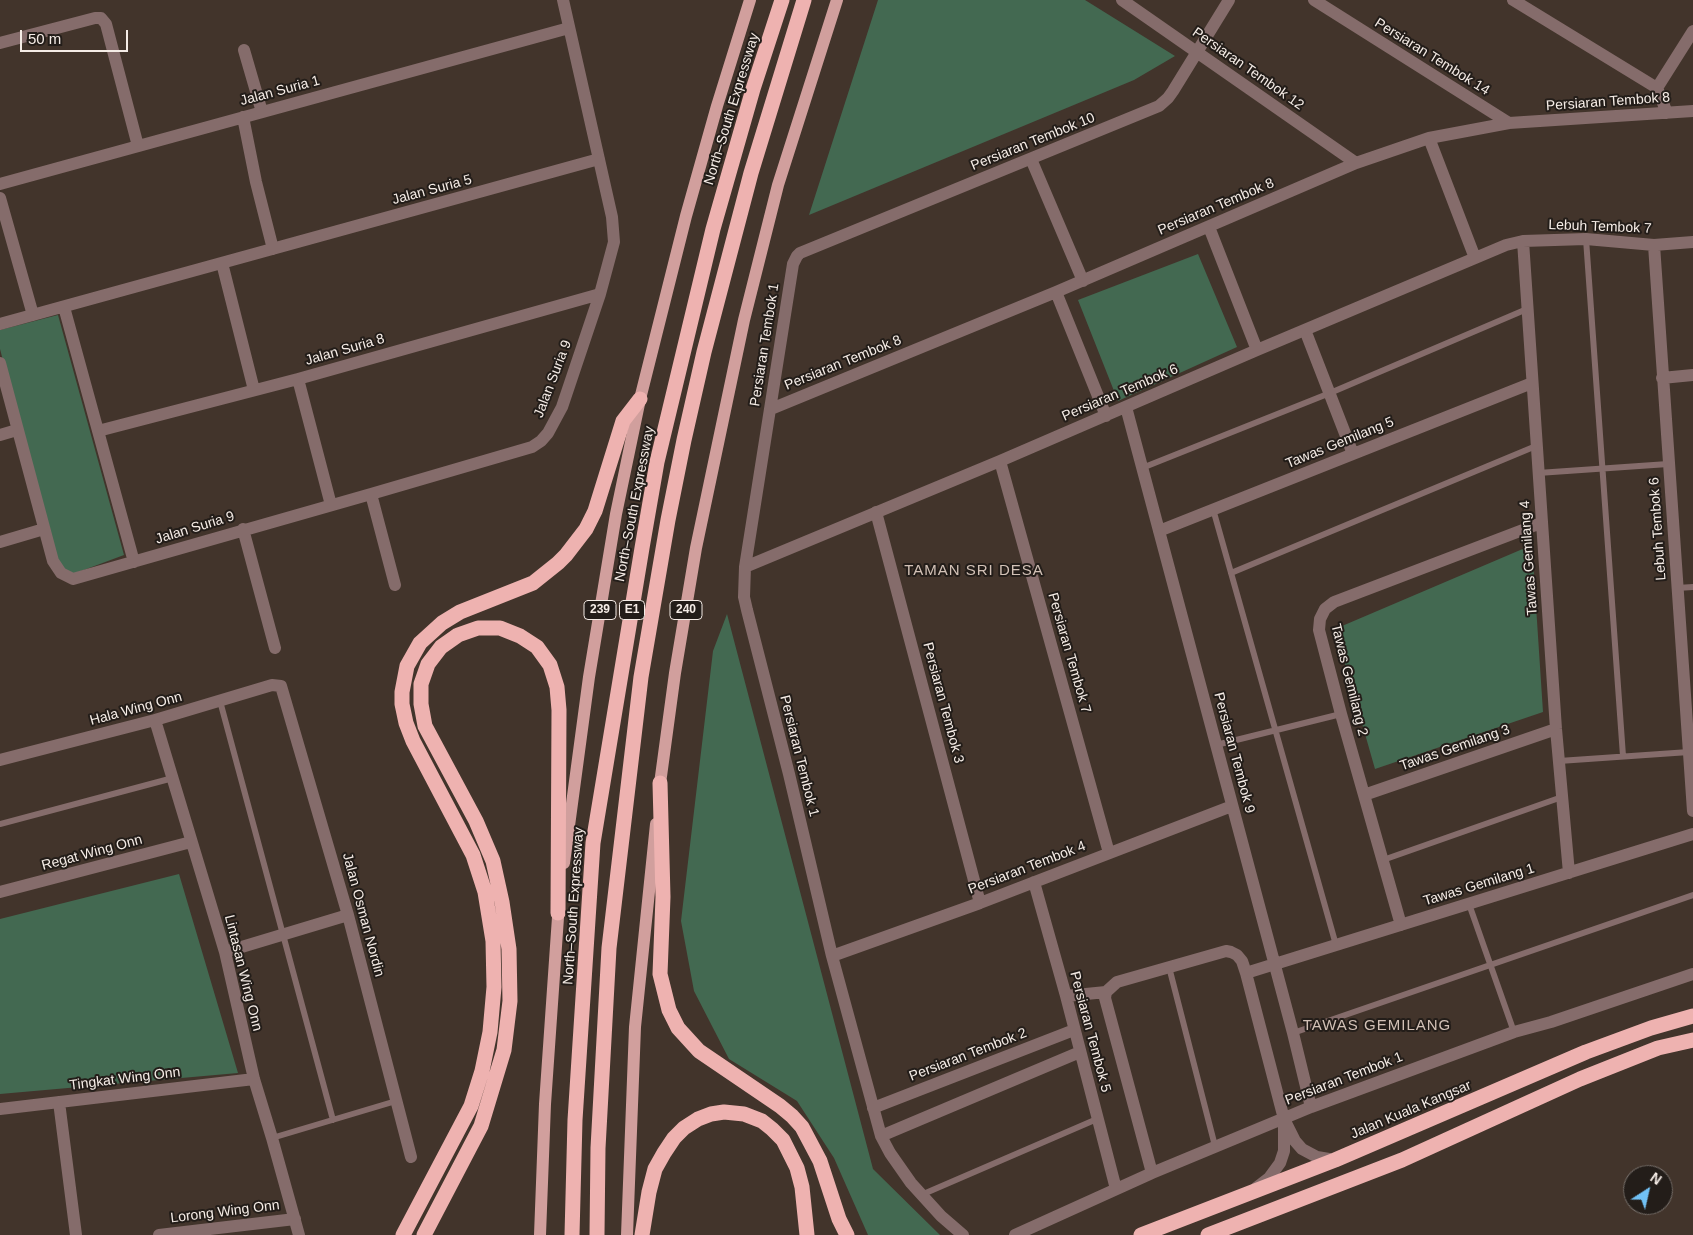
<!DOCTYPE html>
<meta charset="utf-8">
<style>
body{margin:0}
#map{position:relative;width:1693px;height:1235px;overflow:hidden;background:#42342b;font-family:Helvetica,sans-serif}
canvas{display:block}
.north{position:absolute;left:1623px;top:1165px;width:50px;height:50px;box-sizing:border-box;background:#231d19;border:1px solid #77706b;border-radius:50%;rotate:35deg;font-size:14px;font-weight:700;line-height:20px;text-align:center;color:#f5ece6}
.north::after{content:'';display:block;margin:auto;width:18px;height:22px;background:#71c1f5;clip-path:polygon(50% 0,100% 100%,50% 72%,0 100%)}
.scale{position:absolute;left:20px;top:30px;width:108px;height:22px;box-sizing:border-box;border:2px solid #f5ece6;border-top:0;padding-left:6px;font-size:15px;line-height:18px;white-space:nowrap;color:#f5ece6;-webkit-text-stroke:4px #231d19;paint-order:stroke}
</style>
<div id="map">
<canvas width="1693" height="1235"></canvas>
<div class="north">N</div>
<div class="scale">50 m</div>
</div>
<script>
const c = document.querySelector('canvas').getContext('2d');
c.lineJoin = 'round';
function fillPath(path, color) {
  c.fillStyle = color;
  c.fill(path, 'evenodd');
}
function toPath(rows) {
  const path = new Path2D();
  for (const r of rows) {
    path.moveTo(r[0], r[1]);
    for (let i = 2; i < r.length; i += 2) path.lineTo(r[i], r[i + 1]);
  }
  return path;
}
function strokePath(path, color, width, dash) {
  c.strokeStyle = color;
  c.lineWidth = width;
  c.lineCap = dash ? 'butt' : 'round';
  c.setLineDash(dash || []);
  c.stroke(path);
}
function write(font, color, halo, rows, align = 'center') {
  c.font = font + ' Helvetica,sans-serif';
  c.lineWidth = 4;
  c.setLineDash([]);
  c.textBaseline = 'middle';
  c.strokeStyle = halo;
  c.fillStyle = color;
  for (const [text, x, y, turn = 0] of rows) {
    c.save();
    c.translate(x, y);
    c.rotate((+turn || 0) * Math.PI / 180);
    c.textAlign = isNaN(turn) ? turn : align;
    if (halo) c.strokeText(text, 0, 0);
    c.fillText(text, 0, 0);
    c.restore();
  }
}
fillPath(toPath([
 [878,0,1085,0,1175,56,1134,80,809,215],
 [1198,254,1237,347,1118,401,1078,300],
 [58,315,124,555,73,574,60,567,54,557,0,349,0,330],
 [1532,545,1543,712,1375,769,1335,629],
 [727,614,873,1169,940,1235,868,1235,834,1158,797,1101,729,1059,694,991,681,921,713,651],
 [179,874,238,1073,0,1094,0,919]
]), '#436951');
strokePath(toPath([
 [1586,239,1623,756],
 [1142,468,1330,393,1527,309],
 [1538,473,1668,464],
 [1213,509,1336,945],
 [1231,573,1536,446],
 [1677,588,1693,587],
 [220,701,333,1120],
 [1216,745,1341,714],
 [1559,761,1689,752],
 [0,824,173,778],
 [1383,860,1562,797],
 [1469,904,1514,1032],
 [1169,967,1215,1146],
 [1293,1033,1693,895],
 [272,1138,396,1101],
 [921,1195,1097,1119]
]), '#856c6b', 6);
strokePath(toPath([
 [1122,0,1356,163],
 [1314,0,1509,123],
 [1513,0,1657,88,1667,113],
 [0,43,95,18,101,18,106,24,138,146],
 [244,50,262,112],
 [1657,88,1693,31],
 [243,117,256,182,273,249],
 [1429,138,1475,258],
 [1031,159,1083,281],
 [0,184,569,28],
 [0,198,33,315],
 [1209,227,1257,350],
 [1523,241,1556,729,1569,873],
 [1654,245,1693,811],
 [222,263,254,390],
 [1056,292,1106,416],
 [64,307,134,562],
 [0,324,599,159],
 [1305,330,1353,454],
 [0,363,53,561,61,573,73,579,371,494,532,447,541,441,548,433,562,407,600,294,614,242,612,217,563,0],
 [1662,378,1693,375],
 [298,379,331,505],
 [1126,407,1293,1033,1311,1107],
 [771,409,1056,292,1356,163,1429,138,1509,123,1693,111],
 [98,431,298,379,600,294],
 [0,435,17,430],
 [1000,461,1109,853],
 [371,494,395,585],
 [876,512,980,903],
 [243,529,275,648],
 [1159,531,1532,383],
 [0,542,44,529],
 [745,567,1000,461,1257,350,1506,245,1523,241,1586,239,1654,245,1693,242],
 [155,720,225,952,254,1079,272,1138,299,1235],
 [0,760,155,720,272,685,281,686,348,915,411,1157],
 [1364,795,1556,729],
 [1034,882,1066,996,1116,1189],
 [0,892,191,842],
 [1401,925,1341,714,1319,630,1320,619,1325,609,1334,602,1541,523],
 [225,952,348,915],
 [832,956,980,903,1232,806],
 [1066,996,1106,992],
 [59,1102,76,1235],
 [873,1108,1074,1030],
 [0,1109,254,1079],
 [881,1136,1080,1052],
 [1335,1160,1317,1157,1302,1149,1295,1141,1284,1119,1246,973,1693,834],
 [1152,1173,1105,998,1106,992,1117,982,1226,951,1231,952,1237,955,1242,961,1246,973],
 [1256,1188,1269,1178,1280,1163,1284,1151,1284,1124],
 [159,1235,295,1219],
 [963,1235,941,1216,911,1183,890,1153,881,1136,832,956,789,774,747,610,744,597,745,567,793,264,797,256,800,253,1159,106,1168,98,1173,91,1229,0],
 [1015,1235,1152,1173,1311,1107,1514,1032,1551,1022,1693,974]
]), '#856c6b', 12);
strokePath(toPath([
 [659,791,675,673,696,548,744,320,778,185,837,0],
 [564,863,589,677,616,514,640,399,686,216,717,106,750,0],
 [540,1235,545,1104,559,903],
 [627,1235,635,1027,656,824]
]), '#d19f9d', 12);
strokePath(toPath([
 [660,783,663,897,660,974,669,1010,678,1028,699,1051,780,1106,792,1116,802,1127,820,1161,839,1219,847,1235],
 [403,1235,471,1106,482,1071,490,1032,494,987,493,941,485,892,473,855,413,741,406,723,402,704,402,692,407,666,420,643,442,623,460,612,533,583,558,563,566,555,586,529,595,511,623,421,640,399],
 [424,1235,481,1126,504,1050,510,1001,509,949,502,902,493,861,476,821,425,726,421,704,421,684,428,664,441,647,458,635,478,628,500,628,520,636,537,647,550,665,557,687,559,710,558,913],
 [572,1235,575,1120,593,843,642,548,657,462,713,229,753,89,782,0],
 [597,1235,598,1148,609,948,641,677,668,520,684,440,704,352,751,173,804,0],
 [642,1235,649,1192,655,1169,664,1153,674,1138,684,1128,698,1119,711,1114,724,1112,744,1114,762,1121,772,1129,783,1140,797,1168,802,1187,807,1235],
 [1141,1235,1335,1160,1586,1052,1651,1028,1693,1016],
 [1208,1235,1402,1160,1580,1079,1658,1048,1693,1040]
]), '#eeb2b0', 15);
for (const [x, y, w] of [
 [600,610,32],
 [632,610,25],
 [686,610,32]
]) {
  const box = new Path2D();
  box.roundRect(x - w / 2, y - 9.5, w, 19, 4);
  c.fillStyle = '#231d19';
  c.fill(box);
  strokePath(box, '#f5ece6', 1);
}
write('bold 12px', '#f5ece6', null, [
 ["239",600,610],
 ["E1",632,610],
 ["240",686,610]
]);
write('14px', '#f5ece6', '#231d19', [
 ["Persiaran Tembok 14",1432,57,32],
 ["Persiaran Tembok 12",1248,69,35],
 ["Jalan Suria 1",280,91,-15],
 ["Persiaran Tembok 8",1608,102,-4],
 ["North–South Expressway",732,109,-73],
 ["Persiaran Tembok 10",1033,142,-22],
 ["Jalan Suria 5",432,190,-15],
 ["Persiaran Tembok 8",1216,207,-23],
 ["Lebuh Tembok 7",1600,227,2],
 ["Persiaran Tembok 1",765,345,-81],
 ["Jalan Suria 8",345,350,-16],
 ["Persiaran Tembok 8",843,363,-22],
 ["Jalan Suria 9",553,379,-69],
 ["Persiaran Tembok 6",1120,393,-23],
 ["Tawas Gemilang 5",1340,443,-22],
 ["North–South Expressway",635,504,-79],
 ["Jalan Suria 9",195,528,-17],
 ["Lebuh Tembok 6",1658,529,-94],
 ["Tawas Gemilang 4",1529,558,-94],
 ["Persiaran Tembok 7",1069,653,74],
 ["Tawas Gemilang 2",1349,680,76],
 ["Persiaran Tembok 3",943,703,75],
 ["Hala Wing Onn",136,709,-15],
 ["Tawas Gemilang 3",1455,748,-19],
 ["Persiaran Tembok 9",1234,753,75],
 ["Persiaran Tembok 1",799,756,76],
 ["Regat Wing Onn",92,853,-15],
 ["Persiaran Tembok 4",1027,868,-21],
 ["Tawas Gemilang 1",1479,885,-17],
 ["North–South Expressway",574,906,-86],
 ["Jalan Osman Nordin",363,915,75],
 ["Lintasan Wing Onn",243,973,76],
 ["Persiaran Tembok 5",1090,1032,75],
 ["Persiaran Tembok 2",968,1055,-21],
 ["Tingkat Wing Onn",125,1079,-7],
 ["Persiaran Tembok 1",1344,1079,-21],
 ["Jalan Kuala Kangsar",1411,1110,-23],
 ["Lorong Wing Onn",225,1212,-7]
]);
c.letterSpacing = '1px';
write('15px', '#d2c1b6', '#231d19', [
 ["TAMAN SRI DESA",974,571],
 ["TAWAS GEMILANG",1377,1026]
]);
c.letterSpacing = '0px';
</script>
